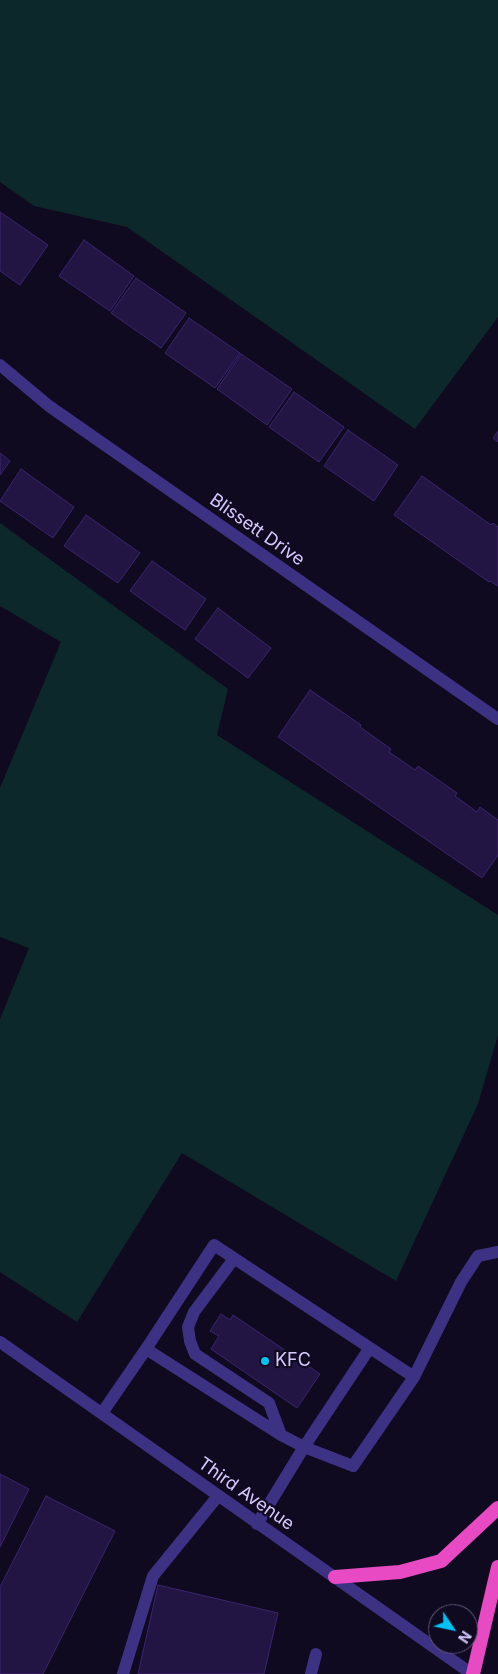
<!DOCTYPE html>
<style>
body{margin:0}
#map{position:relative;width:498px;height:1674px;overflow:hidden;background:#100a20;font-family:Inter,sans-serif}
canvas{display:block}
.north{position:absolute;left:428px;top:1604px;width:50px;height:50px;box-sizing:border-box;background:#100a20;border:1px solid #5f5679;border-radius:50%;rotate:124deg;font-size:14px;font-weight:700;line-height:20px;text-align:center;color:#d5c9ff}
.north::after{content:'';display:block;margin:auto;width:18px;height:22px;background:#00c2f4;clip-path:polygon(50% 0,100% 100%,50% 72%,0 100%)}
</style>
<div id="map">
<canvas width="498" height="1674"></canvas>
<div class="north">N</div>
</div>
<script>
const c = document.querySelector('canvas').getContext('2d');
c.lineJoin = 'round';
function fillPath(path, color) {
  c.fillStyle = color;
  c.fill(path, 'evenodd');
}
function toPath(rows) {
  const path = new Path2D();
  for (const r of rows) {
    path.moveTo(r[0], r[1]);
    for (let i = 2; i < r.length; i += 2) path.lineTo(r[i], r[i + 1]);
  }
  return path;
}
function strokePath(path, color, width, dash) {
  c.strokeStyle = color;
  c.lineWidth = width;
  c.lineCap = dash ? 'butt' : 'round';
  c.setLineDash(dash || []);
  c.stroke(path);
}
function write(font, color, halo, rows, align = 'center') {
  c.font = font + ' Inter,sans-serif';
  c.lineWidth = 4.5;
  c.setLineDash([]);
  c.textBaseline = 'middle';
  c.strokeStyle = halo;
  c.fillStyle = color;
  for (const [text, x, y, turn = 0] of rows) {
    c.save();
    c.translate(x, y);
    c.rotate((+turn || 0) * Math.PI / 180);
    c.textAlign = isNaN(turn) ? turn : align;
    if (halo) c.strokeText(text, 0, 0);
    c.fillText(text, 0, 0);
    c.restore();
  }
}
fillPath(toPath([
 [0,0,498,0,498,317,415,429,127,227,34,206,0,182],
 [0,523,228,689,217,735,498,915,498,1035,478,1104,396,1281,182,1153,77,1322,0,1272,0,1019,29,948,0,937,0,788,61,642,0,606]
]), '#0d282a');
const building = toPath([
 [0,212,48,245,20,285,0,271,0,212],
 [84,240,134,276,110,311,59,276,84,240],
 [136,278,186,313,161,348,111,313,136,278],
 [189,318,240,353,215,388,165,353,189,318],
 [241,354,292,389,267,425,217,389,241,354],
 [294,392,344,427,319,462,269,427,294,392],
 [348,430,398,465,374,501,324,466,348,430],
 [498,431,498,442,493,438,498,431],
 [0,453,10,461,0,475,0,453],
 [21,469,74,507,53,538,0,501,21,469],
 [422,476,491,525,493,523,498,527,498,586,490,581,489,582,394,515,422,476],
 [86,515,140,553,118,583,64,546,86,515],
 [152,561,206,599,185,630,130,591,152,561],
 [218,608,271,648,248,678,195,639,218,608],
 [310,690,361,725,360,727,391,749,389,752,415,770,418,766,457,793,455,796,477,812,480,807,498,820,498,855,482,878,278,737,310,690],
 [221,1314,230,1320,233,1315,320,1374,297,1408,211,1349,219,1336,210,1331,221,1314],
 [0,1474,29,1489,0,1547,0,1474],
 [46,1496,115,1531,43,1674,0,1674,0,1587,46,1496],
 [158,1585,278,1613,264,1674,138,1674,158,1585]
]);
fillPath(building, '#231543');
strokePath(building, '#3c2471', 1);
strokePath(toPath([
 [233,1260,194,1312,188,1327,190,1341,195,1354,269,1403,281,1435],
 [146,1349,214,1245,414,1377],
 [102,1413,146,1349,281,1435,304,1447,369,1349],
 [257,1524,304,1447,353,1466,414,1377,461,1282,478,1256,498,1252],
 [123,1674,153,1576,218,1496],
 [311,1674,316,1654]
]), '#3d3184', 12);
strokePath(toPath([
 [0,365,49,406,498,719]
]), '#3d3184', 12);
strokePath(toPath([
 [0,1342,472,1674]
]), '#3d3184', 12);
strokePath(toPath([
 [335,1577,400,1572,441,1561,498,1508],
 [473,1674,498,1567]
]), '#e84ac4', 14);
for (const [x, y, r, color] of [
 [265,1361,5,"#00c2f4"]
]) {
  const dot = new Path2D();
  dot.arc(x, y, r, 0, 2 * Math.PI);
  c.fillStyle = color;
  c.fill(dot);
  strokePath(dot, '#100a20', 2);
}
write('18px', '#d5c9ff', '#100a20', [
 ["Blissett Drive",257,530,35],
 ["Third Avenue",246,1494,35]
]);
write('18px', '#d5c9ff', '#100a20', [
 ["KFC",275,1361]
], 'left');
</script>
